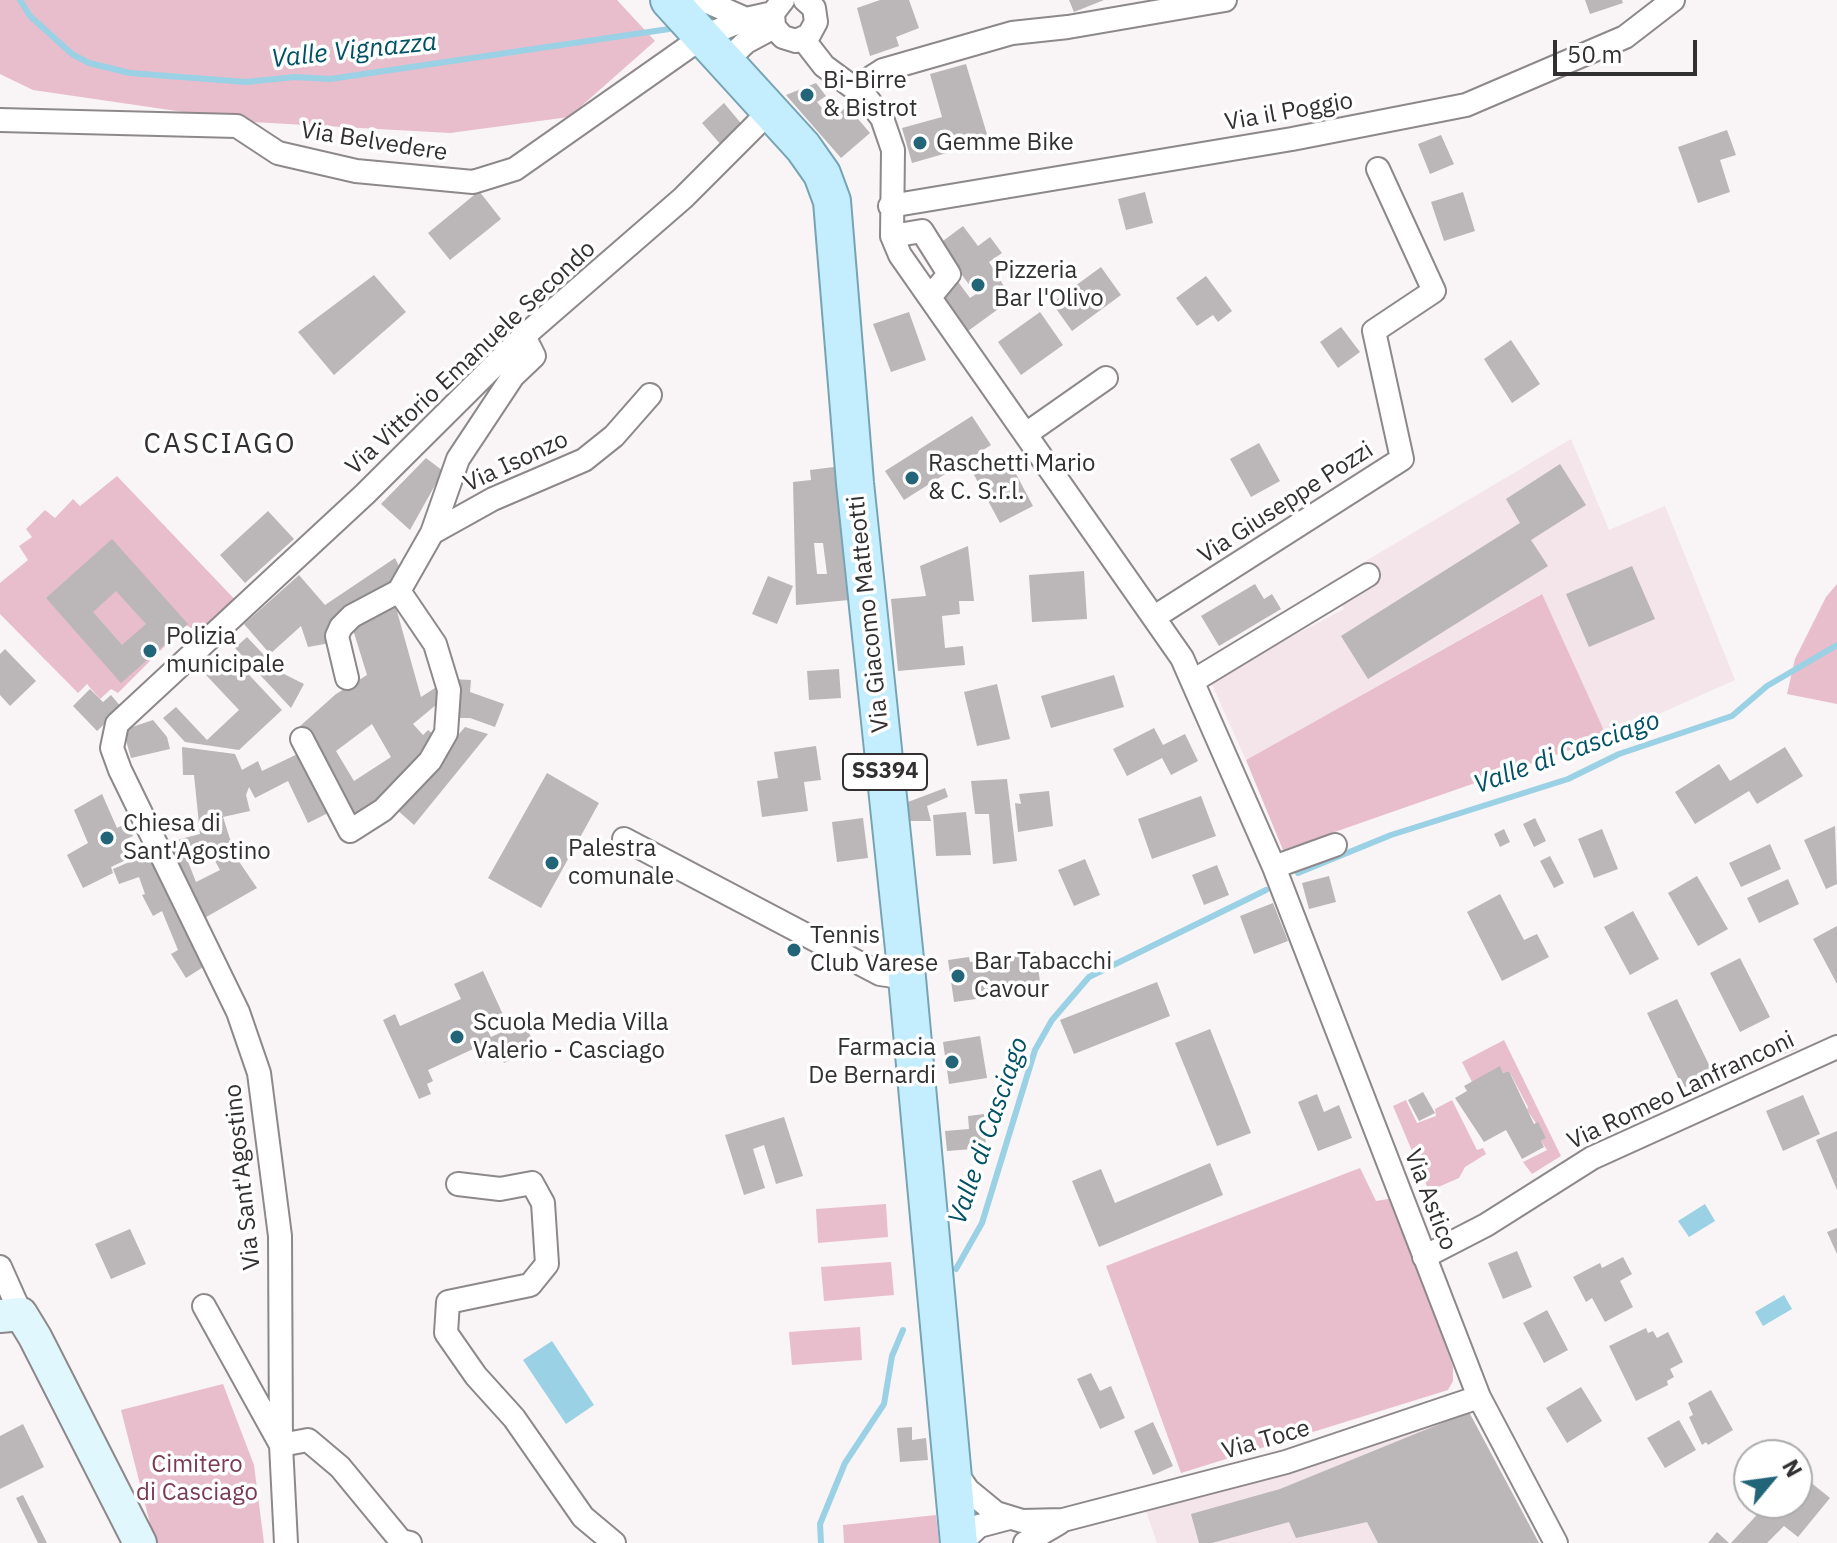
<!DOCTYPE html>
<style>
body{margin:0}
#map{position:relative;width:1837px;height:1543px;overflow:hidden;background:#f9f4f6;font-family:"IBM Plex Sans",sans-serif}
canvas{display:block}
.north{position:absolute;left:1733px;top:1439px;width:80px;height:80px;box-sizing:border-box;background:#fff;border:2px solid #adacad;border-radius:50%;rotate:61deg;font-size:22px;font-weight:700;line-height:32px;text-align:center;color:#323031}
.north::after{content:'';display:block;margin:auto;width:28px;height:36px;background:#236578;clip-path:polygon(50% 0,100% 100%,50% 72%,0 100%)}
.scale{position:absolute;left:1553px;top:40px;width:144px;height:36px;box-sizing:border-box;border:4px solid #323031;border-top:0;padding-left:10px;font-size:24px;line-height:28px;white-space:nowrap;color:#323031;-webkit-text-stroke:6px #fff;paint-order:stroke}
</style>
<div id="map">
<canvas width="1837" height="1543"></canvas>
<div class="north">N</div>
<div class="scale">50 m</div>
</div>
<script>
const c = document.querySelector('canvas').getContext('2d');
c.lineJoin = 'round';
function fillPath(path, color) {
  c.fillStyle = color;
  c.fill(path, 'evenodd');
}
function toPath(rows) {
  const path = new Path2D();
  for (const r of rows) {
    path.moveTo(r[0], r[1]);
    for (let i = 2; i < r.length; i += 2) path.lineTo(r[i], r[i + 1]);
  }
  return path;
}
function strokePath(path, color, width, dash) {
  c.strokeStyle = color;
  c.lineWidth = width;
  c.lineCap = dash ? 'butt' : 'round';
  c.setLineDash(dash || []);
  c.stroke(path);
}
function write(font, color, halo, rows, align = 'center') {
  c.font = font + ' "IBM Plex Sans",sans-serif';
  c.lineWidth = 7;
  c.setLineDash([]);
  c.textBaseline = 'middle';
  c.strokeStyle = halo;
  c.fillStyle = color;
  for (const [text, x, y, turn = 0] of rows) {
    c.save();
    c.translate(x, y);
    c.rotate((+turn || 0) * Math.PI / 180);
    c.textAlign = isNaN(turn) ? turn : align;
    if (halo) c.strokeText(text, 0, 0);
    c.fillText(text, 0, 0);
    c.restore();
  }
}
fillPath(toPath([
 [1571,439,1609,530,1665,506,1735,680,1607,737,1541,594,1246,760,1210,680,1344,609,1327,584],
 [1469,1412,1539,1543,1157,1543,1146,1511]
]), '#f3e5ea');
fillPath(toPath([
 [0,0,617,0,655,41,569,117,450,133,252,122,33,90,0,74],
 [117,476,242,607,208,638,186,625,118,693,111,689,100,699,87,684,78,693,0,614,0,583,28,560,19,546,32,537,26,529,45,510,55,518,73,499,80,506],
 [1837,584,1837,704,1787,694,1795,659,1826,597],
 [1542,594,1607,737,1283,850,1246,760],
 [1504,1040,1561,1156,1532,1174,1523,1162,1547,1150,1541,1141,1546,1138,1527,1110,1528,1107,1509,1071,1503,1073,1500,1067,1472,1082,1462,1062],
 [1406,1100,1417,1123,1436,1116,1435,1109,1452,1100,1477,1150,1483,1148,1486,1154,1465,1167,1459,1178,1429,1191,1393,1106],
 [1360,1168,1376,1201,1394,1198,1453,1367,1453,1381,1448,1390,1181,1473,1106,1266],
 [886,1204,888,1237,818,1243,816,1209],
 [891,1262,894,1295,824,1301,821,1267],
 [860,1327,862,1360,792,1365,789,1332],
 [223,1384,254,1465,264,1543,155,1543,121,1410],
 [936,1515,939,1543,844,1543,843,1525]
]), '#e8becd');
fillPath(toPath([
 [1705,1204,1715,1221,1689,1237,1678,1221],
 [1784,1295,1792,1309,1763,1326,1755,1312],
 [552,1341,594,1405,566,1424,523,1360]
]), '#9ad1e4');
strokePath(toPath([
 [20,0,30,16,72,54,89,63,130,73,246,82,295,77,330,79,669,29],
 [1298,873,1391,835,1568,779,1619,754,1732,716,1767,686,1837,645],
 [956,1269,982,1223,1035,1050,1052,1020,1089,977,1266,890],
 [821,1543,820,1524,845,1463,884,1404,892,1356,903,1330]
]), '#9ad1e4', 6);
fillPath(toPath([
 [880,0,909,0,919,28,896,37,899,46,870,56,857,8],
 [1069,0,1104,0,1074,12],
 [1585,0,1622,0,1623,3,1590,14],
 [966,64,989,141,912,163,902,128,942,117,930,74],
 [816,83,826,96,817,102,832,120,847,106,870,133,841,158,786,95],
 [724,103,744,127,722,146,702,123],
 [1727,130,1736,155,1720,160,1730,192,1698,203,1678,147],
 [1441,135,1454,164,1430,174,1418,144],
 [479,191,501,219,450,260,428,233],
 [1145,192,1153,223,1126,230,1118,199],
 [1463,192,1475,231,1444,241,1431,202],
 [963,226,978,246,990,237,1002,253,989,262,1012,299,968,331,939,291,956,279,970,298,976,294,939,244],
 [1101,267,1121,295,1072,331,1052,303],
 [374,275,406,312,334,375,298,332],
 [1206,276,1232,311,1218,322,1213,315,1197,326,1176,298],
 [909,312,926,360,891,372,873,324],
 [1040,312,1063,345,1021,375,998,342],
 [1341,327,1360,352,1338,368,1320,342],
 [1511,340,1540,384,1512,403,1484,359],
 [972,416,991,445,904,500,885,471],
 [1259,443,1280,481,1251,497,1230,459],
 [1006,455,1033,506,1000,523,973,473],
 [426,458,443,471,410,530,381,504],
 [1560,464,1586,505,1531,540,1548,566,1368,679,1341,636,1520,523,1506,499],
 [834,467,849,600,796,605,793,482,811,480,810,470],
 [814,543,823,543,827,574,817,574],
 [268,511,294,539,245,583,220,555],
 [112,539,188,624,121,683,46,598],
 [116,591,146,624,122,645,93,612],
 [968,546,974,601,959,601,960,614,942,616,945,648,963,646,965,665,898,671,891,599,926,596,920,566],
 [395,558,402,572,393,585,330,643,308,647,301,626,270,654,244,624,299,575,325,605],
 [1632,566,1655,619,1589,647,1566,594],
 [1084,571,1087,619,1032,622,1029,575],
 [768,576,793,586,777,624,752,614],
 [1255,584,1264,599,1272,594,1281,609,1219,646,1201,616],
 [393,597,421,697,438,686,442,700,413,724,423,735,428,730,440,739,430,758,353,821,299,727,336,694,367,675,351,623],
 [372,724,391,757,354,781,336,751],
 [247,637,280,672,304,684,291,708,235,648],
 [5,649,36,681,10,706,0,695,0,654],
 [221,661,229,670,237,662,282,710,239,750,185,742,163,718,176,707,207,740,239,710,206,675],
 [839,669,841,698,809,700,807,671],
 [1114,675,1124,707,1051,728,1041,696],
 [452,679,471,680,470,692,504,704,495,727,470,718,451,718],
 [997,684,1010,739,977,746,964,692],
 [90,689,103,702,111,695,122,708,97,731,73,706],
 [153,720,167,737,170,749,131,758,123,730],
 [465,727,488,734,414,825,395,808],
 [1154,728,1163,745,1185,734,1198,761,1171,775,1162,758,1127,776,1113,749],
 [816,746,821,780,804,782,808,811,762,817,757,781,778,778,774,752],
 [182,747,235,754,242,770,258,761,262,771,306,750,334,810,308,823,288,781,255,798,249,787,246,795,250,811,223,817,230,839,245,857,240,863,257,888,201,920,161,844,200,834,194,775,183,775],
 [207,846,220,870,196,882,185,854],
 [1785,747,1803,776,1757,804,1749,791,1695,824,1675,792,1719,764,1730,781],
 [547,773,599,803,541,908,488,878],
 [1007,779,1017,861,993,864,989,814,975,814,971,781],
 [945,788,948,797,927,806,931,821,910,821,908,802],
 [1049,791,1053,826,1018,832,1015,803,1021,804,1019,794],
 [102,794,117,828,127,823,133,836,124,840,132,857,111,867,113,873,83,888,67,855,88,843,74,810],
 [1201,796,1216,836,1152,859,1138,819],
 [966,812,971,855,936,856,933,815],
 [863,818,868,858,837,862,832,822],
 [1535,818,1546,841,1534,847,1523,824],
 [1835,826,1837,884,1826,889,1804,840],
 [1504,829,1510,842,1500,847,1494,834],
 [1602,829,1618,869,1594,878,1578,839],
 [1770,844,1781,869,1741,887,1729,863],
 [155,851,211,962,186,978,171,954,178,950,162,911,153,916,142,895,145,894,139,877,119,884,113,869],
 [1550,856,1564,883,1554,888,1540,861],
 [1085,859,1100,895,1074,906,1058,870],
 [1217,865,1229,895,1204,905,1192,875],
 [1329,876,1336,902,1309,909,1302,883],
 [1697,876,1728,929,1698,946,1668,893],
 [1788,879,1799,904,1759,923,1747,898],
 [1500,894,1524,940,1537,934,1549,957,1502,981,1467,912],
 [1273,903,1288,941,1254,954,1240,916],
 [1633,911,1659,959,1630,975,1604,927],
 [1837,926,1837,984,1813,939],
 [1036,952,1040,982,975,992,976,999,954,1002,948,960,969,957,970,962],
 [1740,958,1770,1017,1740,1032,1710,973],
 [483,971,505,1019,486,1027,491,1037,524,1022,536,1048,504,1063,498,1050,491,1053,486,1043,428,1070,433,1081,427,1084,431,1094,419,1099,383,1020,395,1014,400,1026,461,999,454,984],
 [1157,982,1170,1016,1074,1054,1060,1020],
 [1677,999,1713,1073,1683,1088,1647,1013],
 [1210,1029,1251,1133,1217,1146,1175,1043],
 [1791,1035,1797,1049,1784,1054,1778,1040],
 [980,1036,987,1078,949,1084,943,1042],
 [1500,1066,1503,1073,1509,1071,1534,1124,1538,1122,1546,1138,1541,1141,1544,1147,1522,1159,1506,1130,1484,1142,1455,1098,1467,1091,1464,1086],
 [1423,1092,1435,1113,1419,1121,1408,1100],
 [1317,1094,1324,1112,1339,1105,1352,1138,1318,1151,1298,1102],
 [1803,1095,1820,1134,1783,1151,1766,1111],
 [984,1114,986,1148,947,1151,945,1131,969,1129,968,1116],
 [784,1117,803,1176,776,1184,764,1145,753,1149,765,1188,744,1195,725,1135],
 [1837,1131,1837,1190,1816,1140],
 [1210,1163,1223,1195,1099,1247,1072,1181,1101,1169,1115,1203],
 [1837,1228,1837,1254,1827,1232],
 [130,1229,146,1264,111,1279,95,1244],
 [1517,1251,1532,1287,1503,1299,1488,1263],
 [1623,1257,1632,1274,1620,1281,1633,1307,1605,1322,1592,1298,1586,1302,1573,1277,1600,1263,1602,1268],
 [1547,1310,1568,1350,1544,1363,1523,1323],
 [1646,1328,1648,1333,1653,1331,1657,1338,1668,1332,1683,1362,1670,1369,1674,1377,1667,1381,1668,1385,1636,1401,1609,1346],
 [1091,1373,1100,1391,1111,1386,1125,1418,1100,1429,1077,1379],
 [1581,1387,1602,1421,1567,1443,1546,1408],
 [1711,1390,1733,1430,1708,1445,1706,1442,1702,1445,1689,1417,1693,1415,1688,1403],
 [1469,1412,1539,1543,1378,1543,1367,1522,1296,1538,1289,1522,1212,1543,1199,1543,1191,1514,1280,1489],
 [1679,1420,1696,1450,1665,1468,1647,1438],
 [1153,1422,1173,1466,1153,1475,1134,1431],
 [23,1424,44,1467,0,1489,0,1436],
 [912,1427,912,1440,926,1438,928,1460,900,1462,897,1428],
 [1809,1481,1830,1498,1798,1537,1784,1526,1767,1543,1731,1543,1765,1506,1777,1518,1790,1503,1797,1503,1797,1495],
 [23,1495,47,1543,38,1543,16,1498],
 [1717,1532,1729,1543,1708,1543]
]), '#bbb6b8');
const street = toPath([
 [703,0,746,19],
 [783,0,773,13,774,27,783,37,796,41,809,35,816,22,814,8,805,0],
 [803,39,824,66,866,97,882,118,893,150,892,236,900,255,1182,658,1274,867,1479,1397,1556,1543],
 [726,61,746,42,774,27],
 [855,88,883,70,1012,33,1068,27,1225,0],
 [0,120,237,126,278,153,356,171,473,182,515,169,704,36,746,19,773,13],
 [890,206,1292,139,1466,105,1625,37,1673,0],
 [892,236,922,231,949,274,930,297],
 [1026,434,1106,378],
 [432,533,493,499,584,460,614,436,650,395],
 [1156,616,1402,459,1374,331,1434,291,1378,169],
 [347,678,337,636,341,627,352,616,399,591],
 [1193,681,1368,575],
 [302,739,350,831,383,810,430,761,446,733,449,690,435,644,399,591,432,533,458,459,513,376,534,356,524,336],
 [624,839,880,974,907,978],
 [1274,867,1335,845],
 [458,1184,500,1189,532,1183,543,1203,547,1264,530,1285,448,1302,446,1333,476,1376,514,1418,583,1517,614,1543],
 [1424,1257,1486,1225,1592,1158,1837,1047],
 [0,1267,21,1314],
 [204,1306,281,1445,308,1440,340,1467,401,1541,410,1543],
 [954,1470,968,1490,996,1513,1022,1521,1063,1520,1286,1462,1479,1397],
 [286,1543,281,1445,280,1236,259,1073,238,1012,120,770,112,748,117,724,365,494,524,336,683,198,771,110],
 [961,1543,979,1526,1009,1518],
 [1025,1543,1059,1523]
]);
const secondary = toPath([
 [0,1316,21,1314,35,1337,140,1543]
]);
const primary = toPath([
 [669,0,803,147,822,174,832,201,855,483,907,978,959,1543]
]);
strokePath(street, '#8d888a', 26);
strokePath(secondary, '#8d888a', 36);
strokePath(primary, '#77a4b4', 40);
strokePath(street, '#fff', 22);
strokePath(secondary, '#e1f7fe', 32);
strokePath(primary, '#c4eefd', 36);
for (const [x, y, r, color] of [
 [807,95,8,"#236578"],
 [920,143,8,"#236578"],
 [978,285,8,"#236578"],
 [912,478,8,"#236578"],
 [150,651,8,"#236578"],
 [107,838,8,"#236578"],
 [552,863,8,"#236578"],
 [794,950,8,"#236578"],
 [958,976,8,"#236578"],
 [457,1037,8,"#236578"],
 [952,1062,8,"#236578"]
]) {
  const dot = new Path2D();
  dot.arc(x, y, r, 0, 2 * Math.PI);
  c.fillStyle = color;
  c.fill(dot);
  strokePath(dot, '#fff', 3);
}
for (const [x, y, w] of [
 [885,772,84]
]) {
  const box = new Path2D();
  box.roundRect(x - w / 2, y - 18, w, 36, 6);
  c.fillStyle = '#fff';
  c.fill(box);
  strokePath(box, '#323031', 2);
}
write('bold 22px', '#323031', null, [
 ["SS394",885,772]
]);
write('24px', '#323031', '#fff', [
 ["Bi-Birre",823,81],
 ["& Bistrot",823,109],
 ["Gemme Bike",936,143],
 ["Pizzeria",994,271],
 ["Bar l'Olivo",994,299],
 ["Raschetti Mario",928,464],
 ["& C. S.r.l.",928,492],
 ["Polizia",166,637],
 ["municipale",166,665],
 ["Chiesa di",123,824],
 ["Sant'Agostino",123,852],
 ["Palestra",568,849],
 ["comunale",568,877],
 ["Tennis",810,936],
 ["Club Varese",810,964],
 ["Bar Tabacchi",974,962],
 ["Cavour",974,990],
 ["Scuola Media Villa",473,1023],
 ["Valerio - Casciago",473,1051],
 ["Farmacia",936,1048,"right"],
 ["De Bernardi",936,1076,"right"]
], 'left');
write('24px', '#323031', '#fff', [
 ["Via il Poggio",1289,112,-10],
 ["Via Belvedere",374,142,9],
 ["Via Vittorio Emanuele Secondo",471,358,-43],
 ["Via Isonzo",516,462,-25],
 ["Via Giuseppe Pozzi",1286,503,-33],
 ["Via Giacomo Matteotti",869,614,-96],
 ["Via Romeo Lanfranconi",1681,1091,-25],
 ["Via Sant'Agostino",243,1177,-96],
 ["Via Astico",1430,1200,69],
 ["Via Toce",1266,1440,-16]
]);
write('24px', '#7a3b55', '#fff', [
 ["Cimitero",197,1465],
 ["di Casciago",197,1493]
]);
write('italic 26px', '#005164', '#fff', [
 ["Valle Vignazza",354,51,-6],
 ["Valle di Casciago",1567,753,-20],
 ["Valle di Casciago",989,1131,-71]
]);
c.letterSpacing = '2px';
write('28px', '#323031', '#fff', [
 ["CASCIAGO",220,445]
]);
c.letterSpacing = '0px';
</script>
